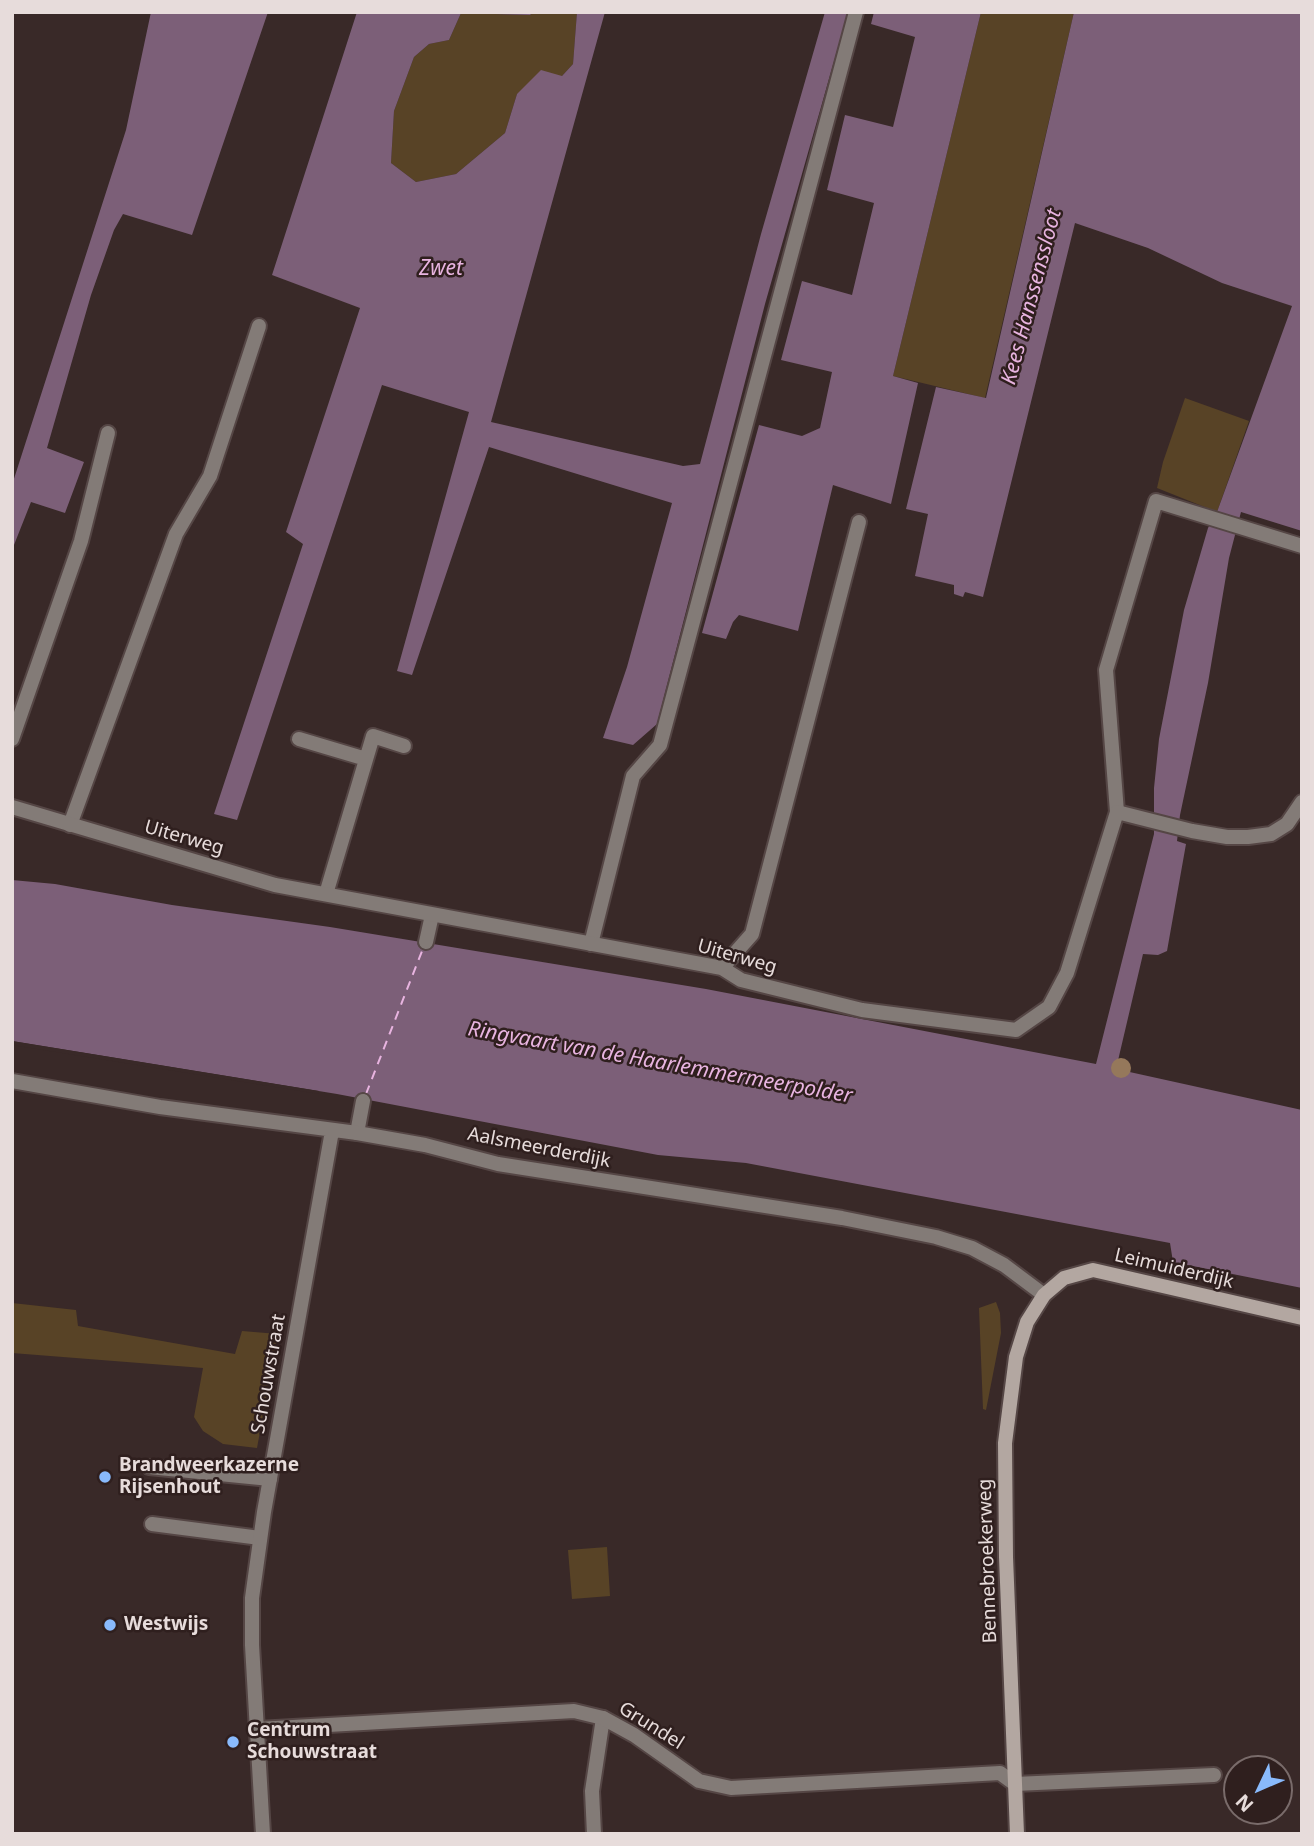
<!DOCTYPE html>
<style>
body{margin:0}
#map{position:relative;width:1314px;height:1846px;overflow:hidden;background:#392928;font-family:"Noto Sans",sans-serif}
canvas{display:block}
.frame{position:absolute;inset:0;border:14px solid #e7dcdb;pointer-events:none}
.north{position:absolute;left:1223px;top:1755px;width:70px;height:70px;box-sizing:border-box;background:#2f1f1e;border:2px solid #796b6a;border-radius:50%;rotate:226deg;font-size:19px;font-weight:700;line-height:28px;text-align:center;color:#e7dcdb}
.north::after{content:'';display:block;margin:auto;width:24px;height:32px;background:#89bafc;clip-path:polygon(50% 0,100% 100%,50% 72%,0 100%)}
</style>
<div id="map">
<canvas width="1314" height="1846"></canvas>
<div class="frame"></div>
<div class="north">N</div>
</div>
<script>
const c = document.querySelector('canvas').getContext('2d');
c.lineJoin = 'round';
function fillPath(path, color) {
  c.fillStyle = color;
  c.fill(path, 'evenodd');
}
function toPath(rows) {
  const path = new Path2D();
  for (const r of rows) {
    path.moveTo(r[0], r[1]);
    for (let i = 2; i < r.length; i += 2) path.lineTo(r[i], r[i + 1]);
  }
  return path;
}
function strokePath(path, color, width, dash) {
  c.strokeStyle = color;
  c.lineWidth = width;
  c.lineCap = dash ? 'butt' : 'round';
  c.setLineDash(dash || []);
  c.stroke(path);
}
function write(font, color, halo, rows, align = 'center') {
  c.font = font + ' "Noto Sans",sans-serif';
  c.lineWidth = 5;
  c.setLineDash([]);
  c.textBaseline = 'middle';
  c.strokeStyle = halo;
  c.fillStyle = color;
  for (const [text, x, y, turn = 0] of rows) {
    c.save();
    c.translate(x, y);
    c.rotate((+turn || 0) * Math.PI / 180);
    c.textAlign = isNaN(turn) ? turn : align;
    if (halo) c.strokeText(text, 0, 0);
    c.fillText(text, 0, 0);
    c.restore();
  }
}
fillPath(toPath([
 [533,12,577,12,573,64,562,76,517,94,505,133,456,174,416,182,391,163,394,111,414,57,429,44,449,40,461,13,530,15],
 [981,12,1074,12,985,398,893,376],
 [1185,398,1249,421,1217,512,1157,488,1163,462],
 [996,1302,1000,1313,1001,1333,986,1410,983,1409,979,1308],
 [12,1303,76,1310,78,1326,235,1354,242,1331,278,1334,257,1448,223,1444,203,1431,194,1417,203,1368,12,1353],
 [607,1547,610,1596,572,1599,568,1550]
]), '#584326');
fillPath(toPath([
 [151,12,268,12,192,235,123,214,114,230,91,295,47,448,84,462,65,513,31,502,12,550,12,485,126,130],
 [357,12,533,12,530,15,461,13,449,40,429,44,414,57,394,111,391,163,416,182,456,174,505,133,517,94,541,70,562,76,573,64,577,12,605,12,491,422,683,466,700,464,761,234,825,12,848,12,765,304,657,724,633,745,603,738,627,667,672,503,489,447,412,675,397,671,469,412,382,385,237,820,214,814,303,544,286,532,360,308,272,275],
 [874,12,981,12,893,376,918,383,891,504,833,485,798,631,739,615,733,622,726,639,702,633,759,425,802,436,820,428,832,372,781,360,802,281,852,295,874,203,827,190,845,115,893,127,915,37,871,24],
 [1074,12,1302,12,1302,531,1241,512,1229,558,1208,683,1180,815,1177,841,1186,844,1167,951,1158,955,1143,954,1116,1069,1302,1110,1302,1288,1173,1262,1170,1243,746,1163,658,1155,337,1094,12,1041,12,880,55,884,172,905,330,927,706,989,1096,1064,1154,834,1154,788,1159,739,1184,610,1208,528,1217,512,1292,306,1222,283,1148,248,1075,223,983,597,965,592,963,597,954,594,954,585,915,576,928,514,906,509,936,387,986,398]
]), '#7c5f78');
fillPath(toPath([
 [12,1041,319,1091,319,1094,12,1045]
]), '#392928');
strokePath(toPath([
 [366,1094,424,946]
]), '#e8b4e0', 2, [9, 7]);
const lane = toPath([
 [12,739,81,541,108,433],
 [299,739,366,759],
 [1117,812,1106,670,1156,501,1302,546],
 [70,825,176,534,210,476,259,326],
 [326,894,373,736,404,746],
 [426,942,432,915],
 [591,944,633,776,660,745,856,12],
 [722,968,752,934,859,522],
 [357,1133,363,1101],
 [149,1467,270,1479],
 [152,1524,260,1538],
 [1015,1784,1214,1775],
 [594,1834,592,1791,603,1718]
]);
const street = toPath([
 [12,807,275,885,722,968,741,980,862,1010,1016,1030,1049,1007,1067,973,1117,812,1192,831,1227,837,1248,837,1271,834,1287,824,1302,802],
 [12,1081,160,1107,357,1133,425,1145,498,1164,842,1218,936,1237,972,1248,1004,1265,1044,1295],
 [258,1729,574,1711,603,1718,634,1735,699,1781,731,1788,1000,1773,1015,1784],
 [263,1834,252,1645,252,1598,264,1512,332,1131]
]);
const secondary = toPath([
 [1017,1834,1006,1557,1005,1443,1016,1357,1027,1322,1044,1295,1064,1278,1093,1270,1302,1318]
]);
strokePath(lane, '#554645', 18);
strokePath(street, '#554645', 18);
strokePath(secondary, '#554645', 18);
strokePath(lane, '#837b77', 14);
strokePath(street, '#837b77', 14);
strokePath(secondary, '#b3a7a1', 14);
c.fillStyle = '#95785b';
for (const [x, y] of [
 [1121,1068]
]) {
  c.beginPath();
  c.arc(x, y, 10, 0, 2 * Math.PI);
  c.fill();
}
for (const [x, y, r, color] of [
 [105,1477,7,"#89bafc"],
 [110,1625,7,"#89bafc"],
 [233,1742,7,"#89bafc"]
]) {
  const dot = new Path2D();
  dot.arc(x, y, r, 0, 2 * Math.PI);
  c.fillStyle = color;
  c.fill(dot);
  strokePath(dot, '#2f1f1e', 2.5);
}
write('19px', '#e7dcdb', '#2f1f1e', [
 ["Uiterweg",184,838,16],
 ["Uiterweg",737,957,16],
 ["Aalsmeerderdijk",539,1148,11],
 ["Leimuiderdijk",1174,1269,13],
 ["Schouwstraat",269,1374,-80],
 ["Bennebroekerweg",988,1561,-92],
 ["Grundel",651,1726,32]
]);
write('bold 19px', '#e7dcdb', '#2f1f1e', [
 ["Brandweerkazerne",119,1466],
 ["Rijsenhout",119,1488],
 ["Westwijs",124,1625],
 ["Centrum",247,1731],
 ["Schouwstraat",247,1753]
], 'left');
write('italic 21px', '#e8b4e0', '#2f1f1e', [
 ["Zwet",441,269],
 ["Kees Hanssenssloot",1032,297,-75],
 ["Ringvaart van de Haarlemmermeerpolder",660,1063,10]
]);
</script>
